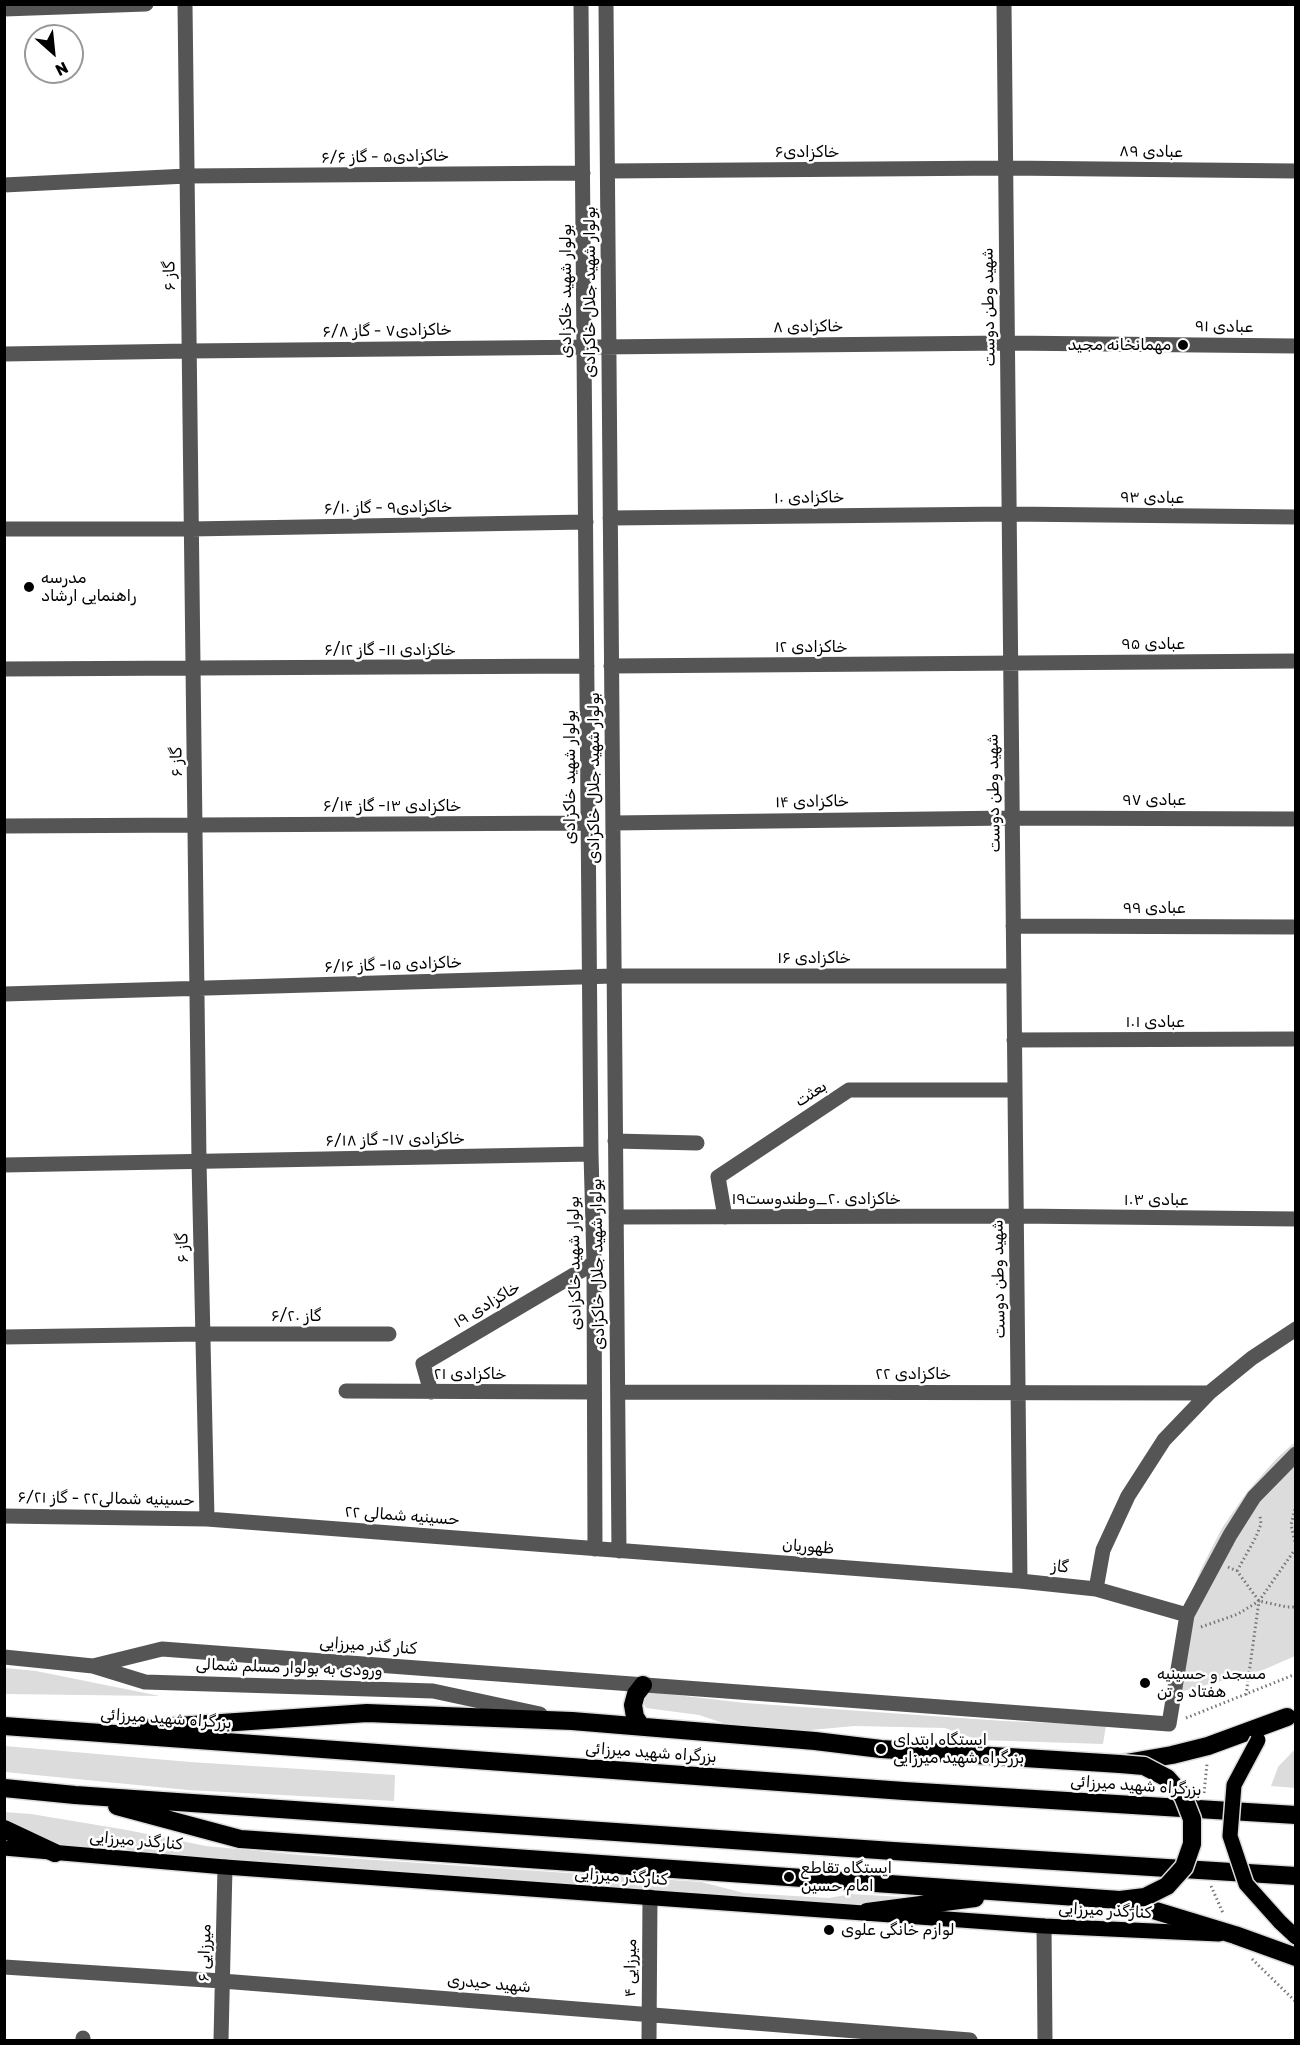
<!DOCTYPE html>
<meta charset="utf-8">
<style>
body{margin:0}
#map{position:relative;width:1300px;height:2045px;overflow:hidden;background:#fff;font-family:Rubik,sans-serif}
canvas{display:block}
.frame{position:absolute;inset:0;border:6px solid #000;pointer-events:none}
.north{position:absolute;left:24px;top:24px;width:60px;height:60px;box-sizing:border-box;background:#fff;border:2px solid #999;border-radius:50%;rotate:153deg;font-size:16px;font-weight:700;line-height:24px;text-align:center;color:#000}
.north::after{content:'';display:block;margin:auto;width:21px;height:27px;background:#000;clip-path:polygon(50% 0,100% 100%,50% 72%,0 100%)}
</style>
<div id="map">
<canvas width="1300" height="2045"></canvas>
<div class="frame"></div>
<div class="north">N</div>
</div>
<script>
const c = document.querySelector('canvas').getContext('2d');
c.lineJoin = 'round';
function fillPath(path, color) {
  c.fillStyle = color;
  c.fill(path, 'evenodd');
}
function toPath(rows) {
  const path = new Path2D();
  for (const r of rows) {
    path.moveTo(r[0], r[1]);
    for (let i = 2; i < r.length; i += 2) path.lineTo(r[i], r[i + 1]);
  }
  return path;
}
function strokePath(path, color, width, dash) {
  c.strokeStyle = color;
  c.lineWidth = width;
  c.lineCap = dash ? 'butt' : 'round';
  c.setLineDash(dash || []);
  c.stroke(path);
}
function write(font, color, halo, rows, align = 'center') {
  c.font = font + ' Rubik,"Noto Sans Arabic",sans-serif';
  c.lineWidth = 5;
  c.setLineDash([]);
  c.textBaseline = 'middle';
  c.strokeStyle = halo;
  c.fillStyle = color;
  for (const [text, x, y, turn = 0] of rows) {
    c.save();
    c.translate(x, y);
    c.rotate((+turn || 0) * Math.PI / 180);
    c.textAlign = isNaN(turn) ? turn : align;
    if (halo) c.strokeText(text, 0, 0);
    c.fillText(text, 0, 0);
    c.restore();
  }
}
fillPath(toPath([
 [1295,1442,1295,1656,1263,1670,1168,1695,1179,1623,1201,1569,1222,1528,1247,1492,1277,1458],
 [5,1668,36,1671,160,1696,5,1694],
 [650,1692,745,1703,1004,1721,1106,1725,1103,1744,978,1740,945,1728,854,1726,800,1731,732,1726,699,1715,646,1708,641,1699],
 [5,1746,190,1762,395,1775,394,1801,188,1790,5,1772],
 [1295,1749,1295,1788,1271,1786,1278,1767],
 [4,1812,31,1814,127,1830,206,1846,301,1855,701,1882,744,1893,829,1898,851,1894,903,1897,863,1906,185,1856,61,1845,33,1835,5,1819]
]), '#dcdcdc');
const major = toPath([
 [4,1848,225,1867,1044,1926,1219,1934],
 [1280,1922,1296,1937]
]);
const highway = toPath([
 [4,1726,904,1791,1296,1815],
 [641,1726,635,1717,633,1705,636,1694,643,1685],
 [149,1728,367,1713,572,1721,815,1741,881,1749,1120,1764,1172,1755,1208,1746,1287,1717],
 [4,1788,75,1795,893,1851,1296,1876],
 [117,1806,240,1839,1120,1900,1235,1935,1296,1957],
 [4,1829,55,1853],
 [867,1912,975,1898]
]);
strokePath(major, '#dbdbdb', 18);
strokePath(highway, '#dbdbdb', 21);
strokePath(toPath([
 [1296,1505,1291,1525,1296,1546],
 [1228,1567,1237,1571,1259,1601,1287,1607,1296,1607],
 [1237,1571,1256,1537,1261,1524,1260,1516],
 [1201,1627,1238,1614,1259,1601],
 [1246,1695,1259,1601,1296,1548],
 [1186,1718,1296,1674],
 [1204,1793,1207,1764],
 [1211,1886,1223,1913],
 [1252,1959,1296,2002]
]), '#777', 3, [1.5, 3]);
strokePath(toPath([
 [185,4,199,1161,207,1519],
 [581,4,591,1154,594,1263,595,1549],
 [606,4,619,1551],
 [1004,4,1020,1581],
 [4,9,146,4],
 [608,171,1006,168,1296,171],
 [4,185,187,176,583,173],
 [4,354,189,351,1007,343,1296,346],
 [610,518,1009,514,1296,517],
 [4,529,191,529,586,522],
 [611,666,1296,661],
 [4,669,587,666],
 [613,823,1012,818,1296,819],
 [4,826,588,823],
 [1013,926,1296,927],
 [4,994,613,976,1014,976],
 [1014,1040,1296,1039],
 [615,1141,697,1143],
 [4,1165,591,1154],
 [616,1217,1016,1216,1296,1219],
 [725,1217,718,1177,849,1090,1015,1090],
 [4,1337,202,1334,389,1334],
 [346,1391,594,1392],
 [431,1392,423,1364,594,1263],
 [618,1392,1209,1393],
 [4,1516,207,1519,1020,1581,1096,1589,1187,1615],
 [1096,1589,1103,1550,1128,1496,1164,1440,1209,1393,1252,1358,1296,1329],
 [4,1657,93,1666,145,1682,433,1691,540,1714],
 [93,1666,162,1649,1169,1724,1187,1615,1230,1535,1254,1497,1296,1454],
 [1044,1926,1045,2040],
 [4,1967,222,1981,970,2040],
 [83,2040,83,2038],
 [221,2040,225,1867],
 [649,2040,650,1897]
]), '#555', 15);
strokePath(major, '#000', 15);
strokePath(highway, '#000', 18);
const majorBridge = toPath([
 [1258,1740,1234,1785,1230,1836,1246,1884,1280,1922]
]);
const highwayBridge = toPath([
 [1120,1764,1144,1766,1167,1778,1183,1796,1192,1819,1192,1844,1184,1867,1167,1886,1145,1897,1120,1900]
]);
strokePath(majorBridge, '#dbdbdb', 18, []);
strokePath(highwayBridge, '#dbdbdb', 21, []);
strokePath(majorBridge, '#000', 15);
strokePath(highwayBridge, '#000', 18);
for (const [x, y, r, color] of [
 [1183,345,6,"#000"],
 [29,587,6,"#000"],
 [1145,1683,6,"#000"],
 [881,1749,6,"#000"],
 [789,1877,6,"#000"],
 [829,1930,6,"#000"]
]) {
  const dot = new Path2D();
  dot.arc(x, y, r, 0, 2 * Math.PI);
  c.fillStyle = color;
  c.fill(dot);
  strokePath(dot, '#fff', 2);
}
write('16px', '#000', '#fff', [
 ["خاکزادی۶",807,152],
 ["عبادی ۸۹",1151,152,1],
 ["خاکزادی۵ - گاز ۶/۶",385,157,-1],
 ["گاز ۶",170,276,-91],
 ["بولوار شهید خاکزادی",566,291,-90],
 ["بولوار شهید جلال خاکزادی",590,292,-90],
 ["شهید وطن دوست",989,307,-91],
 ["خاکزادی ۸",808,327,-1],
 ["عبادی ۹۱",1224,327,1],
 ["خاکزادی۷ - گاز ۶/۸",387,331,-1],
 ["خاکزادی ۱۰",809,498,-1],
 ["عبادی ۹۳",1152,498,1],
 ["خاکزادی۹ - گاز ۶/۱۰",388,508,-1],
 ["عبادی ۹۵",1153,644],
 ["خاکزادی ۱۲",811,647],
 ["خاکزادی ۱۱- گاز ۶/۱۲",390,650],
 ["گاز ۶",177,762,-91],
 ["بولوار شهید خاکزادی",570,777,-90],
 ["بولوار شهید جلال خاکزادی",594,778,-90],
 ["شهید وطن دوست",994,793,-91],
 ["عبادی ۹۷",1154,800],
 ["خاکزادی ۱۴",812,802,-1],
 ["خاکزادی ۱۳- گاز ۶/۱۴",392,806],
 ["عبادی ۹۹",1154,908],
 ["خاکزادی ۱۶",814,958],
 ["خاکزادی ۱۵- گاز ۶/۱۶",393,965,-2],
 ["عبادی ۱۰۱",1155,1022],
 ["بعثت",811,1094,-33],
 ["خاکزادی ۱۷- گاز ۶/۱۸",395,1140,-1],
 ["خاکزادی ۲۰_وطندوست۱۹",816,1199],
 ["عبادی ۱۰۳",1156,1200],
 ["گاز ۶",183,1248,-91],
 ["بولوار شهید خاکزادی",575,1263,-91],
 ["بولوار شهید جلال خاکزادی",598,1264,-91],
 ["شهید وطن دوست",999,1279,-91],
 ["خاکزادی ۱۹",487,1305,-31],
 ["گاز ۶/۲۰",296,1316],
 ["خاکزادی ۲۱",470,1374],
 ["خاکزادی ۲۲",913,1374],
 ["حسینیه شمالی۲۲ - گاز ۶/۲۱",106,1499,1],
 ["حسینیه شمالی ۲۲",402,1516,4],
 ["ظهوریان",808,1547,4],
 ["گاز",1060,1567,6],
 ["کنار گذر میرزایی",368,1646,4],
 ["ورودی به بولوار مسلم شمالی",289,1668,2],
 ["بزرگراه شهید میرزائی",166,1719,4],
 ["بزرگراه شهید میرزائی",651,1753,4],
 ["بزرگراه شهید میرزائی",1136,1786,4],
 ["کنارگذر میرزایی",136,1841,5],
 ["کنارگذر میرزایی",621,1877,4],
 ["کنارگذر میرزایی",1105,1911,3],
 ["میرزایی ۶",205,1953,-88],
 ["میرزایی ۴",631,1968,-89],
 ["شهید حیدری",489,1984,5]
]);
write('16px', '#000', '#fff', [
 ["مهمانخانه مجید",1171,345,"right"],
 ["مدرسه",41,578],
 ["راهنمایی ارشاد",41,596],
 ["مسجد و حسینیه",1157,1674],
 ["هفتاد و تن",1157,1692],
 ["ایستگاه ابتدای",893,1740],
 ["بزرگراه شهید میرزایی",893,1758],
 ["ایستگاه تقاطع",801,1868],
 ["امام حسین",801,1886],
 ["لوازم خانگی علوی",841,1930]
], 'left');
</script>
